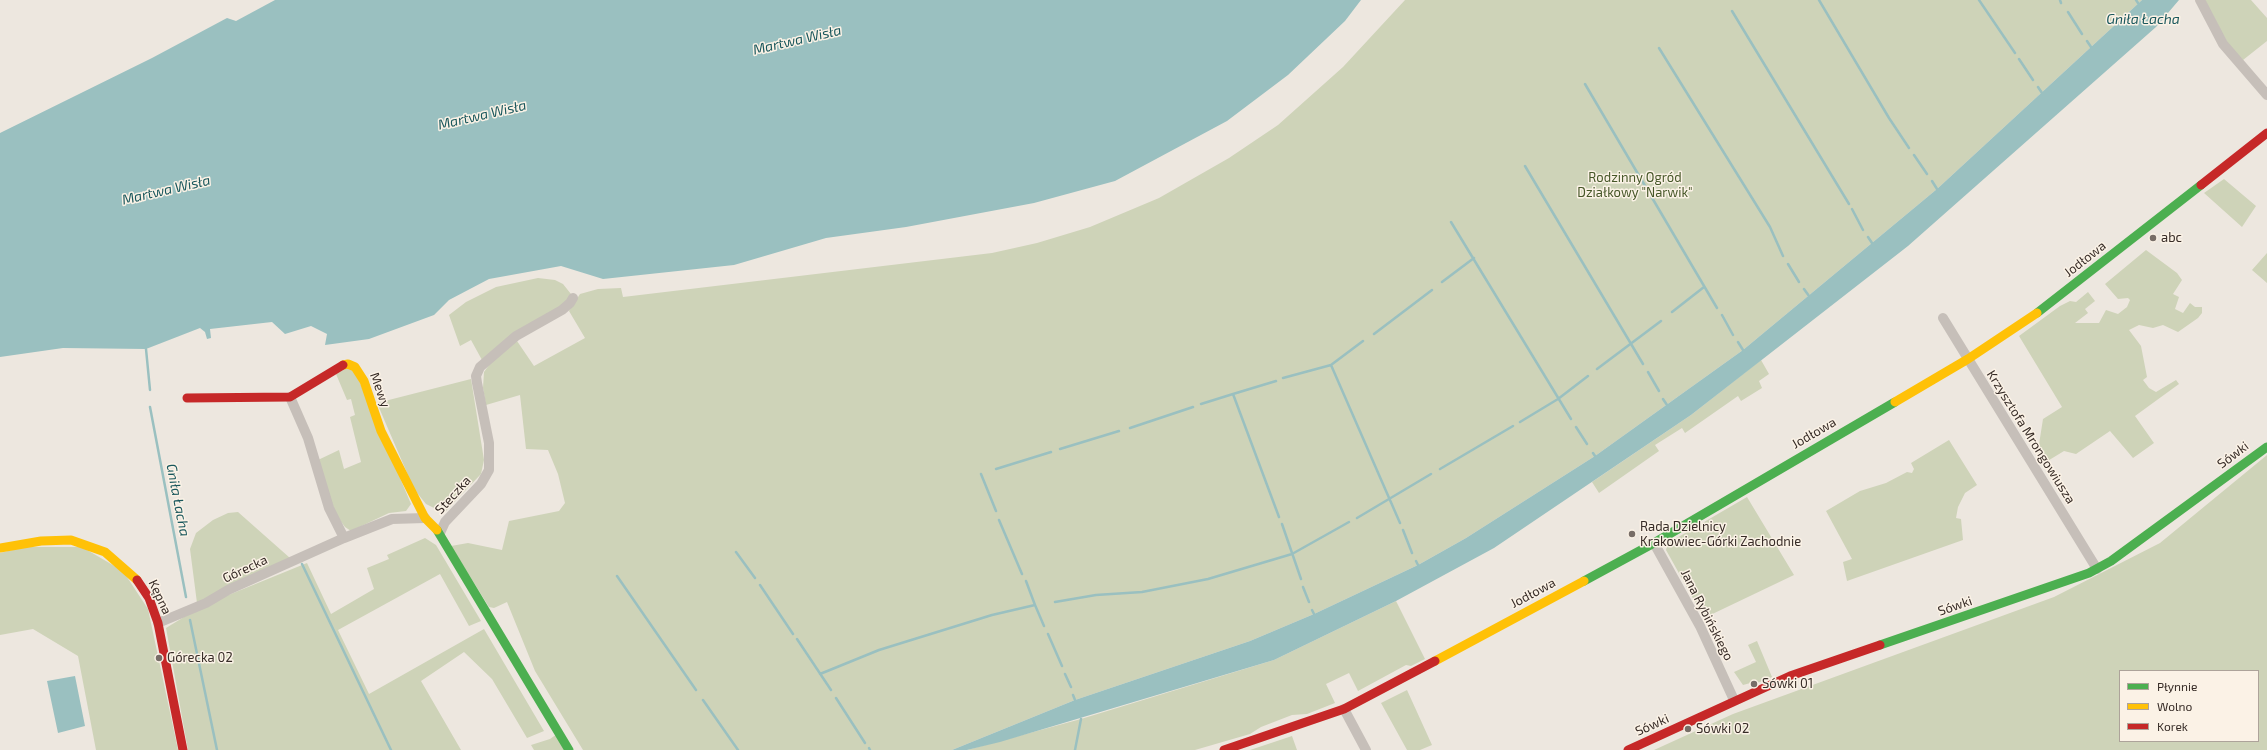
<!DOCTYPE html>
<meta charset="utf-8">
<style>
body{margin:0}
#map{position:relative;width:2267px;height:750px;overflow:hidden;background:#ede7df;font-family:"Exo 2",sans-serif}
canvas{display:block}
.legend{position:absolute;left:2119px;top:670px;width:140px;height:72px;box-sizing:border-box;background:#fbf2e6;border:1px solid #ada39a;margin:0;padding:5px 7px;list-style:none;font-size:12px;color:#372c27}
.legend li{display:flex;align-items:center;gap:8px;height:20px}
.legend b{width:20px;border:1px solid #ada39a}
</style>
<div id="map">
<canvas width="2267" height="750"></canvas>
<ul class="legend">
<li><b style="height:5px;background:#4caf50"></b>Płynnie</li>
<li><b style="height:5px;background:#ffc107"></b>Wolno</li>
<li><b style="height:5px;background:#c62828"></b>Korek</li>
</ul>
</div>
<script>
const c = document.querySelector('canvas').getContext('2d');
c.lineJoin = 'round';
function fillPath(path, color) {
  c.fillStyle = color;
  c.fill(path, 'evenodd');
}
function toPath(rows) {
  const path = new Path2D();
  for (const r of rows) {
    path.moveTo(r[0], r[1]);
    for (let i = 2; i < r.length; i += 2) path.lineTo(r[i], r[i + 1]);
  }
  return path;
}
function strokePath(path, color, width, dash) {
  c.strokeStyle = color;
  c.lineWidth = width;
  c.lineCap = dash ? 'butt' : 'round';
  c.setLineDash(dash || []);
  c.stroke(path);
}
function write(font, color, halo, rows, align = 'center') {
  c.font = font + ' "Exo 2",sans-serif';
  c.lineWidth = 3;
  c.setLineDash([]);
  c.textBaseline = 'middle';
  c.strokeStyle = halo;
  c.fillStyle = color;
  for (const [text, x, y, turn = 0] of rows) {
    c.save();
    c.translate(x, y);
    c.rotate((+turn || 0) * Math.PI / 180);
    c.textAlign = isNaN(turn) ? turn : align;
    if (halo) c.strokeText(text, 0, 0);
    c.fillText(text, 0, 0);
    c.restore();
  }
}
fillPath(toPath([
 [1405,0,2142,0,1937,189,1743,350,1595,456,1466,538,1418,565,1314,614,1250,641,1075,700,952,750,583,750,535,671,507,602,494,608,489,607,451,546,468,543,502,550,509,521,559,511,565,503,558,474,548,450,526,449,520,395,486,405,483,388,484,372,494,358,517,341,534,366,585,338,569,311,580,294,598,289,621,288,623,297,992,253,1037,243,1090,227,1159,198,1229,158,1278,125,1343,67],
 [2205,0,2251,0,2267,18,2267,41,2243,60,2229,46],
 [2224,179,2256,206,2242,227,2204,193],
 [2146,250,2177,273,2182,280,2173,294,2179,297,2175,309,2183,313,2190,303,2195,307,2202,307,2202,313,2198,318,2178,332,2163,325,2153,328,2139,325,2129,330,2141,346,2147,377,2143,380,2149,388,2156,392,2176,380,2179,384,2135,416,2154,443,2133,458,2110,431,2076,454,2064,451,2041,465,2037,457,2043,419,2062,407,2019,336,2060,306,2070,301,2076,302,2088,292,2095,301,2085,309,2088,313,2075,323,2099,323,2106,310,2118,314,2127,307,2130,300,2128,298,2118,299,2105,284],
 [2267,253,2267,283,2252,270],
 [538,278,555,280,563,284,571,294,566,305,482,360,471,340,460,346,449,315,466,302,496,287],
 [1761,360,1769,374,1759,381,1762,388,1741,401,1738,396,1685,433,1682,428,1655,445,1659,451,1599,493,1592,482,1691,415],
 [347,368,355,371,411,504,406,511,389,513,351,531,345,527,336,515,318,460,339,450,344,469,361,462,350,417,355,415,351,399,347,400,336,374],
 [471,379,484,460,481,474,444,513,426,504,414,489,377,403],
 [1949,440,1977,485,1965,493,1958,507,1956,518,1961,519,1963,540,1847,581,1843,562,1852,559,1826,511,1860,491,1886,483,1907,472,1912,473,1914,469,1911,463],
 [2267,455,2267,750,1654,750,1733,714,2054,597,2160,543],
 [2120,671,2258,671,2258,741,2120,741],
 [1747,497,1794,575,1704,618,1666,550,1668,543],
 [238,512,290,558,197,603,190,549,196,533,213,520,228,513],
 [425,538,436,545,481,621,469,626,440,574,338,630,369,694,484,629,544,731,527,738,492,679,464,652,421,681,461,750,188,750,166,628,184,617,226,596,307,563,331,614,374,589,367,568,389,559,387,555],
 [25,547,82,547,123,571,148,609,178,750,96,750,78,656,33,629,0,635,0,553],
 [1396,601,1425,659,1411,666,1406,665,1358,691,1349,673,1326,684,1335,703,1307,714,1292,715,1261,727,1250,734,1195,750,967,750,1081,719,1274,660],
 [1757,641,1772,677,1755,684,1754,682,1743,685,1734,672,1756,662,1748,645],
 [1407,690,1432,745,1420,750,1407,750,1381,703],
 [557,734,566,750,534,750,531,745,550,739],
 [1292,736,1297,750,1250,750]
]), '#ced3b8');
fillPath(toPath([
 [275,0,1361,0,1345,21,1288,75,1227,121,1115,181,1034,203,906,227,826,238,734,265,603,279,561,266,489,279,449,300,434,315,369,339,325,345,327,334,311,326,285,334,272,322,210,329,211,338,207,339,205,332,200,328,146,349,63,348,0,357,0,133,152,58,227,18,236,21],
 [2142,0,2179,0,2156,27,1908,246,1691,415,1494,548,1396,601,1274,660,1000,742,967,750,952,750,1075,700,1250,641,1314,614,1418,565,1466,538,1595,456,1743,350,1937,189],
 [75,676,85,726,58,733,47,681]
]), '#9ac0c0');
strokePath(toPath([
 [1819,0,1889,118,1909,148],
 [1979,0,2015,53],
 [2060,0,2061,3],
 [2136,0,2138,3],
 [1732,11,1849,204],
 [2068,12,2082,34],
 [2087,41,2091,47],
 [1659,48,1770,227,1783,256],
 [2019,59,2033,80],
 [1585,84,1717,308],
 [2038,87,2042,93],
 [1914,155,1927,174],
 [1525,166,1643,364],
 [1932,181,1937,189],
 [1852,209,1863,230],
 [1451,222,1571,419],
 [1868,237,1872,243],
 [1788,264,1799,282],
 [1442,282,1474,258],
 [1804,289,1809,296],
 [1672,312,1704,287],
 [1722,315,1733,335],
 [1374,334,1432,290],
 [1363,341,1331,365,1400,523],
 [1738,342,1743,350],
 [146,349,150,390],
 [1597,369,1661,321],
 [1648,372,1659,391],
 [1283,378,1331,365],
 [1276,381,1233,394,1279,517],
 [1663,399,1667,405],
 [1201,404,1233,394],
 [150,407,186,597],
 [1520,422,1558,399,1588,376],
 [1576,427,1587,444],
 [1130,428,1193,407],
 [1060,449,1119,431],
 [1593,453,1595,456],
 [996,469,1051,452],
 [1440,469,1513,426],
 [981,474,996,511],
 [1357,518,1431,474],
 [999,520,1022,574],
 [1282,524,1301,579],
 [1403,530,1412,553],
 [736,552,755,578],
 [1416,561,1418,565],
 [302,564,391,750],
 [617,576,696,690],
 [1026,581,1035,605],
 [760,585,793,634],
 [1303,587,1309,602],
 [1055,602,1096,595,1142,592,1208,579,1292,554,1349,522],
 [1312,610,1314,614],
 [190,620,217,750],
 [1048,634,1062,666],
 [797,639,831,690],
 [820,674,879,650,992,615,1035,605,1044,626],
 [1065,674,1071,687],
 [1073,695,1075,700],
 [836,698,865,743],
 [703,700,738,750],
 [869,748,870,750],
 [1075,750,1081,719]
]), '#9ac0c0', 2.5);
strokePath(toPath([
 [2200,0,2223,44,2267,95],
 [1943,318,2097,569],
 [290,397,308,438,329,508,344,538],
 [440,533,445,522,481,484,489,470,489,443,477,383,476,376,480,367,516,336,562,310,570,303,573,298],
 [1654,543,1700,626,1734,700],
 [158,623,206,603,228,590,344,538,392,519,425,518],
 [1344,709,1366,750]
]), '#c6bfb9', 10);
strokePath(toPath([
 [2037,313,2201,185],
 [437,530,569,750],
 [1584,581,1654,543,1895,402],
 [1880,645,2089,573,2111,561,2267,447]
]), '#4caf50', 9);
strokePath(toPath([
 [343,365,348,364,355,367,364,381,381,431,425,518,437,530],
 [1895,402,1968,359,2037,313],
 [0,548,41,541,71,540,105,552,137,580],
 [1435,661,1584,581]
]), '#ffc107', 9);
strokePath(toPath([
 [2201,185,2267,133],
 [187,398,290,397,343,365],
 [137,580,149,598,158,623,183,750],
 [1224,750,1344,709,1435,661],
 [1628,750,1790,676,1880,645]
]), '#c62828', 9);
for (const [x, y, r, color] of [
 [2153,238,4,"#776d67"],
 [1632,534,4,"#776d67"],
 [159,658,4,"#776d67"],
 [1754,684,4,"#776d67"],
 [1688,729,4,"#776d67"]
]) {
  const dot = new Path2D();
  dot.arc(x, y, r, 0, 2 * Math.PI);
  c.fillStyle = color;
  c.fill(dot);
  strokePath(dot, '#fbf2e6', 1.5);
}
write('13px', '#465728', '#fbf2e6', [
 ["Rodzinny Ogród",1635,178],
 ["Działkowy \"Narwik\"",1635,193]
]);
write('13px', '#372c27', '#fbf2e6', [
 ["abc",2161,238],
 ["Rada Dzielnicy",1640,527],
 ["Krakowiec-Górki Zachodnie",1640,542],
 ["Górecka 02",167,658],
 ["Sówki 01",1762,684],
 ["Sówki 02",1696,729]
], 'left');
write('13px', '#372c27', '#fbf2e6', [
 ["Jodłowa",2085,259,-38],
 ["Mewy",380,390,70],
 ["Jodłowa",1814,433,-30],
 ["Krzysztofa Mrongowiusza",2031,437,58],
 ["Sówki",2233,455,-37],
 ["Steczka",453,495,-48],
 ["Górecka",245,569,-25],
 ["Jodłowa",1533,593,-28],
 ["Kępna",160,597,65],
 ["Sówki",1955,606,-19],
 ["Jana Rybińskiego",1707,615,63],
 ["Sówki",1652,725,-24]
]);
write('italic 14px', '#19575c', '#fbf2e6', [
 ["Gniła Łacha",2143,19],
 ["Martwa Wisła",797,40,-13],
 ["Martwa Wisła",482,115,-13],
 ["Martwa Wisła",166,190,-13],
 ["Gniła Łacha",178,500,79]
]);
</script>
